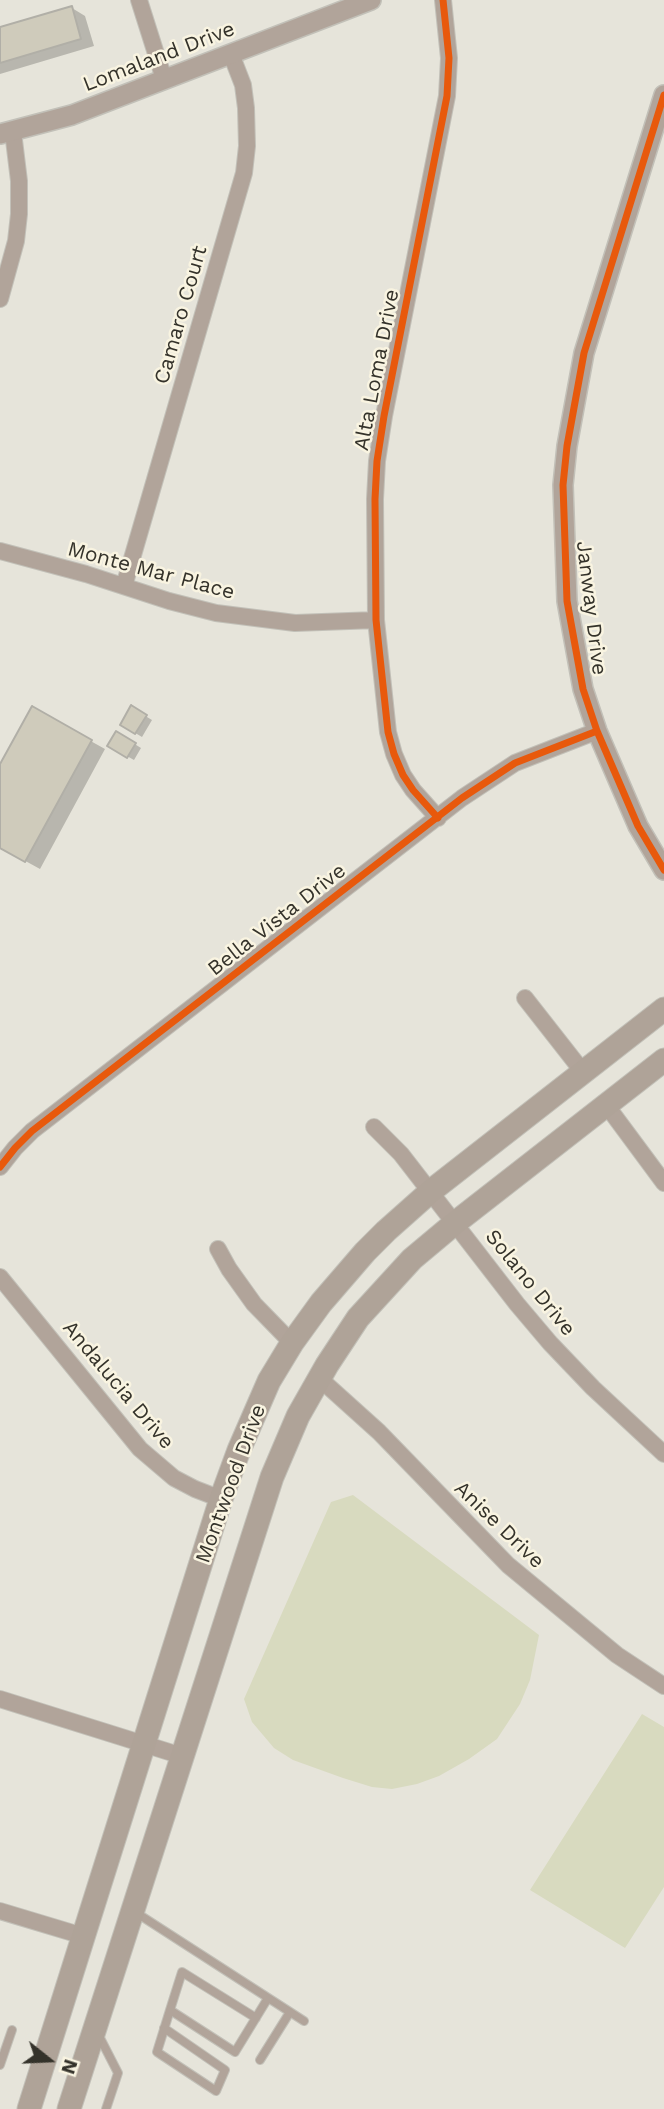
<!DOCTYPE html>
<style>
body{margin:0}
#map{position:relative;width:664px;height:2109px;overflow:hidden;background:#e6e4da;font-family:"Work Sans",sans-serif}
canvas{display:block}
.north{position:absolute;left:14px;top:2025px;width:70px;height:70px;-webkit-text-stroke:5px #f9f4e1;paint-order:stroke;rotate:108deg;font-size:19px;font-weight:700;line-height:28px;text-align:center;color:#34322a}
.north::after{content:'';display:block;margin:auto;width:24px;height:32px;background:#34322a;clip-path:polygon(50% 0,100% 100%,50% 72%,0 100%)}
</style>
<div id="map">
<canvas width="664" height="2109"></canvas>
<div class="north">N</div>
</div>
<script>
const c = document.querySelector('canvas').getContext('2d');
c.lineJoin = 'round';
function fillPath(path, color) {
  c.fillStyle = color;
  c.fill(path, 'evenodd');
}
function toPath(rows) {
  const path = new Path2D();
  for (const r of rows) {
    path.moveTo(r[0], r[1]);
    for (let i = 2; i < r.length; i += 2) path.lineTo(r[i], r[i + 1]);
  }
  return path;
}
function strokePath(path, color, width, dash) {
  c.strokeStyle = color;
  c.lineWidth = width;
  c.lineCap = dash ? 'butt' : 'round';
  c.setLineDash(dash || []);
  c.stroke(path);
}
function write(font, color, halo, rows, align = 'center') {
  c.font = font + ' "Work Sans",sans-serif';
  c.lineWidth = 5;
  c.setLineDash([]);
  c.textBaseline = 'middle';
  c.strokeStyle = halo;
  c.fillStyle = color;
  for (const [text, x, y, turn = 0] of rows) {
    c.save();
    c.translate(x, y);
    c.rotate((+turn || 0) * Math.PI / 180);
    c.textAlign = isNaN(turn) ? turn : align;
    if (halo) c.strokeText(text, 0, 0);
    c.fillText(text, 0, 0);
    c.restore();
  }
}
fillPath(toPath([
 [353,1495,539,1635,530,1680,520,1704,497,1739,469,1759,439,1776,417,1784,392,1789,372,1787,343,1778,293,1760,274,1748,252,1722,244,1699,331,1502],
 [642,1714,664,1727,664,1887,625,1948,530,1890]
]), '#d8dabf');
fillPath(toPath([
 [72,8,85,16,94,46,0,74,0,29],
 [132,708,152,720,142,737,122,725],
 [33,709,105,749,40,869,0,847,0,768],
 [117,733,141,748,134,760,109,746]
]), '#0003');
const building = toPath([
 [72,6,81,39,0,63,0,27,72,6],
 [131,705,147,715,135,734,120,725,131,705],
 [32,706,92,740,25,862,0,848,0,764,32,706],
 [116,731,136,743,127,758,107,746,116,731]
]);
fillPath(building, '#cfcbbb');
strokePath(building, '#b1afa7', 2);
const service = toPath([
 [135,1912,304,2021],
 [170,2010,235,2052,268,1998],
 [164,2028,225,2070,216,2091,157,2052,170,2010,182,1972,256,2018],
 [98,2034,118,2073,106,2109],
 [260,2060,290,2012],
 [0,2065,12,2030]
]);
const minor = toPath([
 [139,0,164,79],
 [0,299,16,241,19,214,19,181,13,132],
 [0,551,86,574,169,601,216,613,295,623,376,620],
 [124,586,244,173,247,146,246,108,243,85,231,54],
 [438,818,413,790,403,775,394,754,388,732,376,620,375,499,377,461,384,416,447,96,449,58,443,0],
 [525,998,583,1072],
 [607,1106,664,1183],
 [374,1127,401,1154,517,1304,550,1343,593,1388,664,1454],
 [0,1167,15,1148,32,1131,462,798,515,763,597,731],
 [218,1249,229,1269,254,1304,292,1343],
 [0,1277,140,1449,174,1478,195,1489,221,1499],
 [319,1378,379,1432,508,1565,617,1655,664,1686],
 [0,1699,182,1756],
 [0,1911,83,1936]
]);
const tertiary = toPath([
 [664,95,584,353,567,446,563,485,567,601,583,689,597,731,638,826,664,870],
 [0,134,72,115,371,0]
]);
const secondary = toPath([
 [29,2109,221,1499,239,1450,269,1381,292,1343,321,1303,365,1252,386,1231,431,1191,664,1009],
 [69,2109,272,1477,298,1416,327,1365,358,1318,412,1259,455,1223,664,1060]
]);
strokePath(service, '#c2c0b8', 10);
strokePath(minor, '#c2c0b8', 18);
strokePath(tertiary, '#c2c0b8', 22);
strokePath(secondary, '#c2c0b8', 25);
strokePath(service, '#b1a49a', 8);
strokePath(minor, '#b1a49a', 16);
strokePath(tertiary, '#b1a49a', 19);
strokePath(secondary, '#afa398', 23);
strokePath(toPath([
 [664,95,584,353,567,446,563,485,567,601,583,689,597,731,638,826,664,870],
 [438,818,413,790,403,775,394,754,388,732,376,620,375,499,377,461,384,416,447,96,449,58,443,0],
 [0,1167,15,1148,32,1131,462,798,515,763,597,731]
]), '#e8590c', 7);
write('21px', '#34322a', '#f9f4e1', [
 ["Lomaland Drive",159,57,-21],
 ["Camaro Court",181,315,-74],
 ["Alta Loma Drive",377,370,-79],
 ["Monte Mar Place",151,571,15],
 ["Janway Drive",591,608,83],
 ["Bella Vista Drive",277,920,-38],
 ["Solano Drive",530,1283,51],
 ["Andalucia Drive",118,1385,50],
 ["Montwood Drive",231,1484,-70],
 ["Anise Drive",499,1525,44]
]);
</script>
